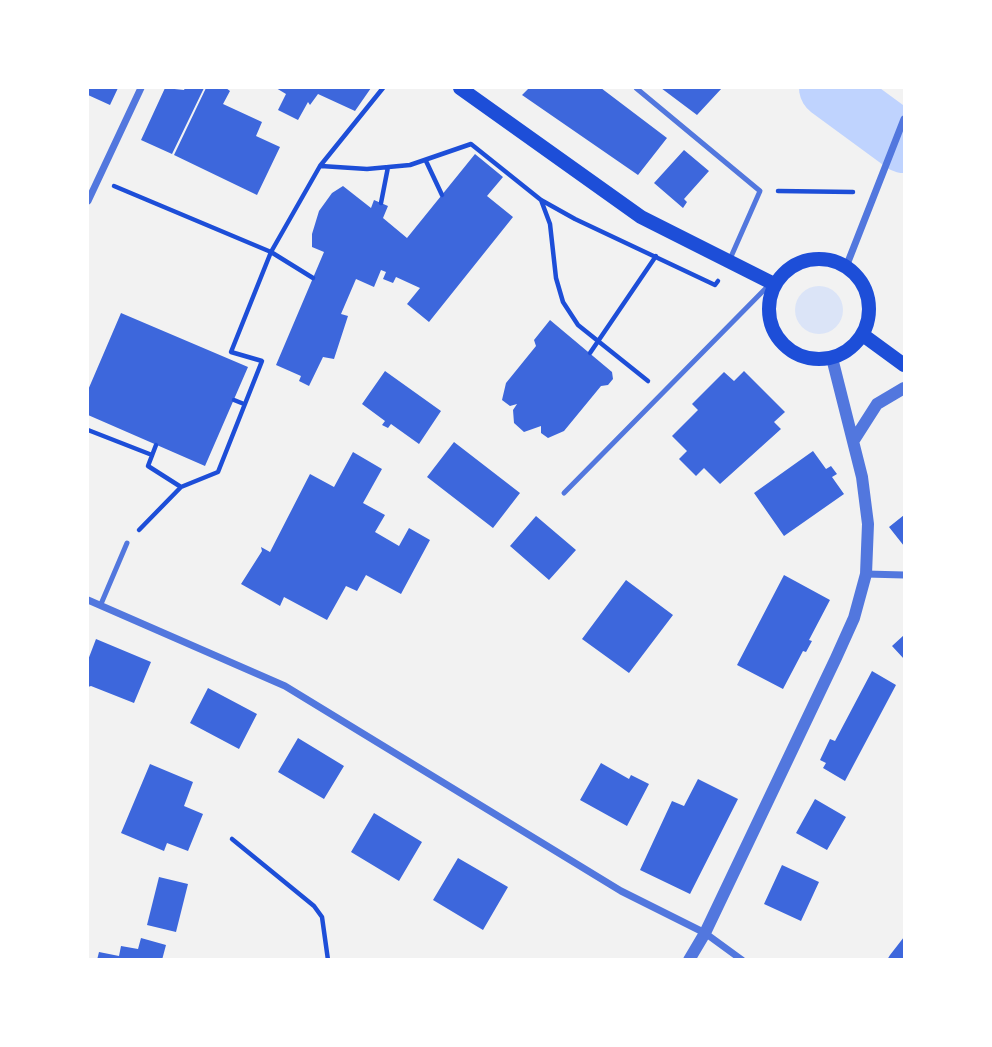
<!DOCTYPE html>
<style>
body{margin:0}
#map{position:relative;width:992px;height:1047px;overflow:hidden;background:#f2f2f2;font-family:"Asap Condensed",sans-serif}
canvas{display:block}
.frame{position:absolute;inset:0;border:89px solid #fff;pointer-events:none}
</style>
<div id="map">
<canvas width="992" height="1047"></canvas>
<div class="frame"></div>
</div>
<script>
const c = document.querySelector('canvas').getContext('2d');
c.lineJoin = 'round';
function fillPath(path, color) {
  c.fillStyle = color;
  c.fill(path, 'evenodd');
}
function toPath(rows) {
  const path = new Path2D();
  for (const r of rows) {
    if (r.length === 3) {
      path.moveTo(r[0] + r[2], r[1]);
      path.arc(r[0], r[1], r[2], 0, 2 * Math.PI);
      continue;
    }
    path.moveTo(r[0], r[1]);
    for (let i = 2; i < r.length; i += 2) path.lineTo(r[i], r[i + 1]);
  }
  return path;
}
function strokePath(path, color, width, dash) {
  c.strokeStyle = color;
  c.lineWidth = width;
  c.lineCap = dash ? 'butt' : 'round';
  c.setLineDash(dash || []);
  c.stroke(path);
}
fillPath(toPath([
 [819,310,24]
]), '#dbe4f7');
strokePath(toPath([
 [829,88,904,143]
]), '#bfd3fe', 60);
fillPath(toPath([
 [88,88,118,88,110,105,88,95],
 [165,88,184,90,185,88,204,88,172,154,141,140],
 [206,88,226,88,230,91,223,104,262,122,256,136,280,147,257,195,174,155],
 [276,88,371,88,355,111,318,94,310,105,308,102,298,120,278,110,286,94],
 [529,88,601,88,667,138,638,175,522,95],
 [661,88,722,88,697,115],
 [684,150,709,171,684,199,687,202,683,208,654,183],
 [475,154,503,177,487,196,513,217,429,322,407,304,420,288,396,277,393,283,383,279,386,272,381,270,374,287,356,279,341,314,348,316,334,359,323,357,309,386,299,381,301,376,276,365,324,252,312,247,312,234,319,211,332,193,343,186,371,208,374,200,388,206,383,218,407,238],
 [121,313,248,367,205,466,88,415,88,390],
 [550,320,612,372,613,379,608,385,601,386,564,431,548,438,541,433,541,426,524,432,514,423,513,410,517,404,510,406,502,400,506,383,536,346,534,340],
 [385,371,441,411,419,444,391,424,388,428,382,425,385,421,362,404],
 [744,371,785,412,774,422,781,429,720,484,704,468,696,476,679,459,687,451,672,436,698,410,692,404,724,372,734,381],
 [454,442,520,493,493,528,427,477],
 [813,451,826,469,831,466,837,474,832,477,844,494,784,536,754,493],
 [353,452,382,469,363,503,385,515,375,532,399,546,409,528,430,540,401,594,366,575,357,591,346,586,327,620,284,597,280,606,241,584,262,551,261,547,270,552,310,474,334,487],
 [904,515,904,546,889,527],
 [536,516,576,550,549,580,510,546],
 [784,575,830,600,809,640,812,641,806,652,803,651,783,689,737,665],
 [626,580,673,615,629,673,582,639],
 [904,635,904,659,892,646],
 [96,639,151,662,134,703,91,686,88,687,88,660],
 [872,671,896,685,845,781,823,768,826,763,820,760,830,739,835,741],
 [208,688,257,714,239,749,190,723],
 [298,738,344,766,324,799,278,772],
 [601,763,629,779,631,775,649,784,627,826,580,800],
 [150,764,193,782,184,806,203,814,188,851,167,843,164,851,121,833],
 [698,779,738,799,690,894,640,870,672,801,684,806],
 [815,799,846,817,827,850,796,833],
 [374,813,422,842,399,881,351,852],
 [458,858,508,887,483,930,433,900],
 [782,865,819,882,801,921,764,904],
 [159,877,188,884,176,932,147,925],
 [904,937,904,960,887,960,890,955],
 [141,938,166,945,162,960,97,960,99,952,119,956,121,946,138,949]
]), '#3d67dc');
strokePath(toPath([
 [426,161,442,195],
 [321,166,367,169,410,165,471,144,541,200,575,219,715,285,718,281],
 [114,186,271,252,313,278],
 [778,191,853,192],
 [541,200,550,224,556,278,563,302,578,325,648,381],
 [381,203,388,167],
 [590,353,656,256],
 [234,400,244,404],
 [88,430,152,455],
 [156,445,148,466,181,487],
 [139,530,181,487,218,472,262,361,231,352,271,252,320,166,383,88],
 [232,839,314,906,322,917,328,960]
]), '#1d4ed8', 4.5);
strokePath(toPath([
 [636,88,760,191,730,259],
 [564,493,771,283],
 [101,604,127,543]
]), '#5277de', 5);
strokePath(toPath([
 [88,201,141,88],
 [846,267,904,119],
 [866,574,904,575],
 [88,600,285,686,621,891,705,933,742,960]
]), '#5277de', 7);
strokePath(toPath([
 [854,440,877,404,904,388],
 [689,960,705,933,836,658,854,618,866,574,868,524,862,477,832,358]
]), '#5277de', 12);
strokePath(toPath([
 [460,88,641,217,774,284],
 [819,309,50],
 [863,335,904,365]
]), '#1d4ed8', 14);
</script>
